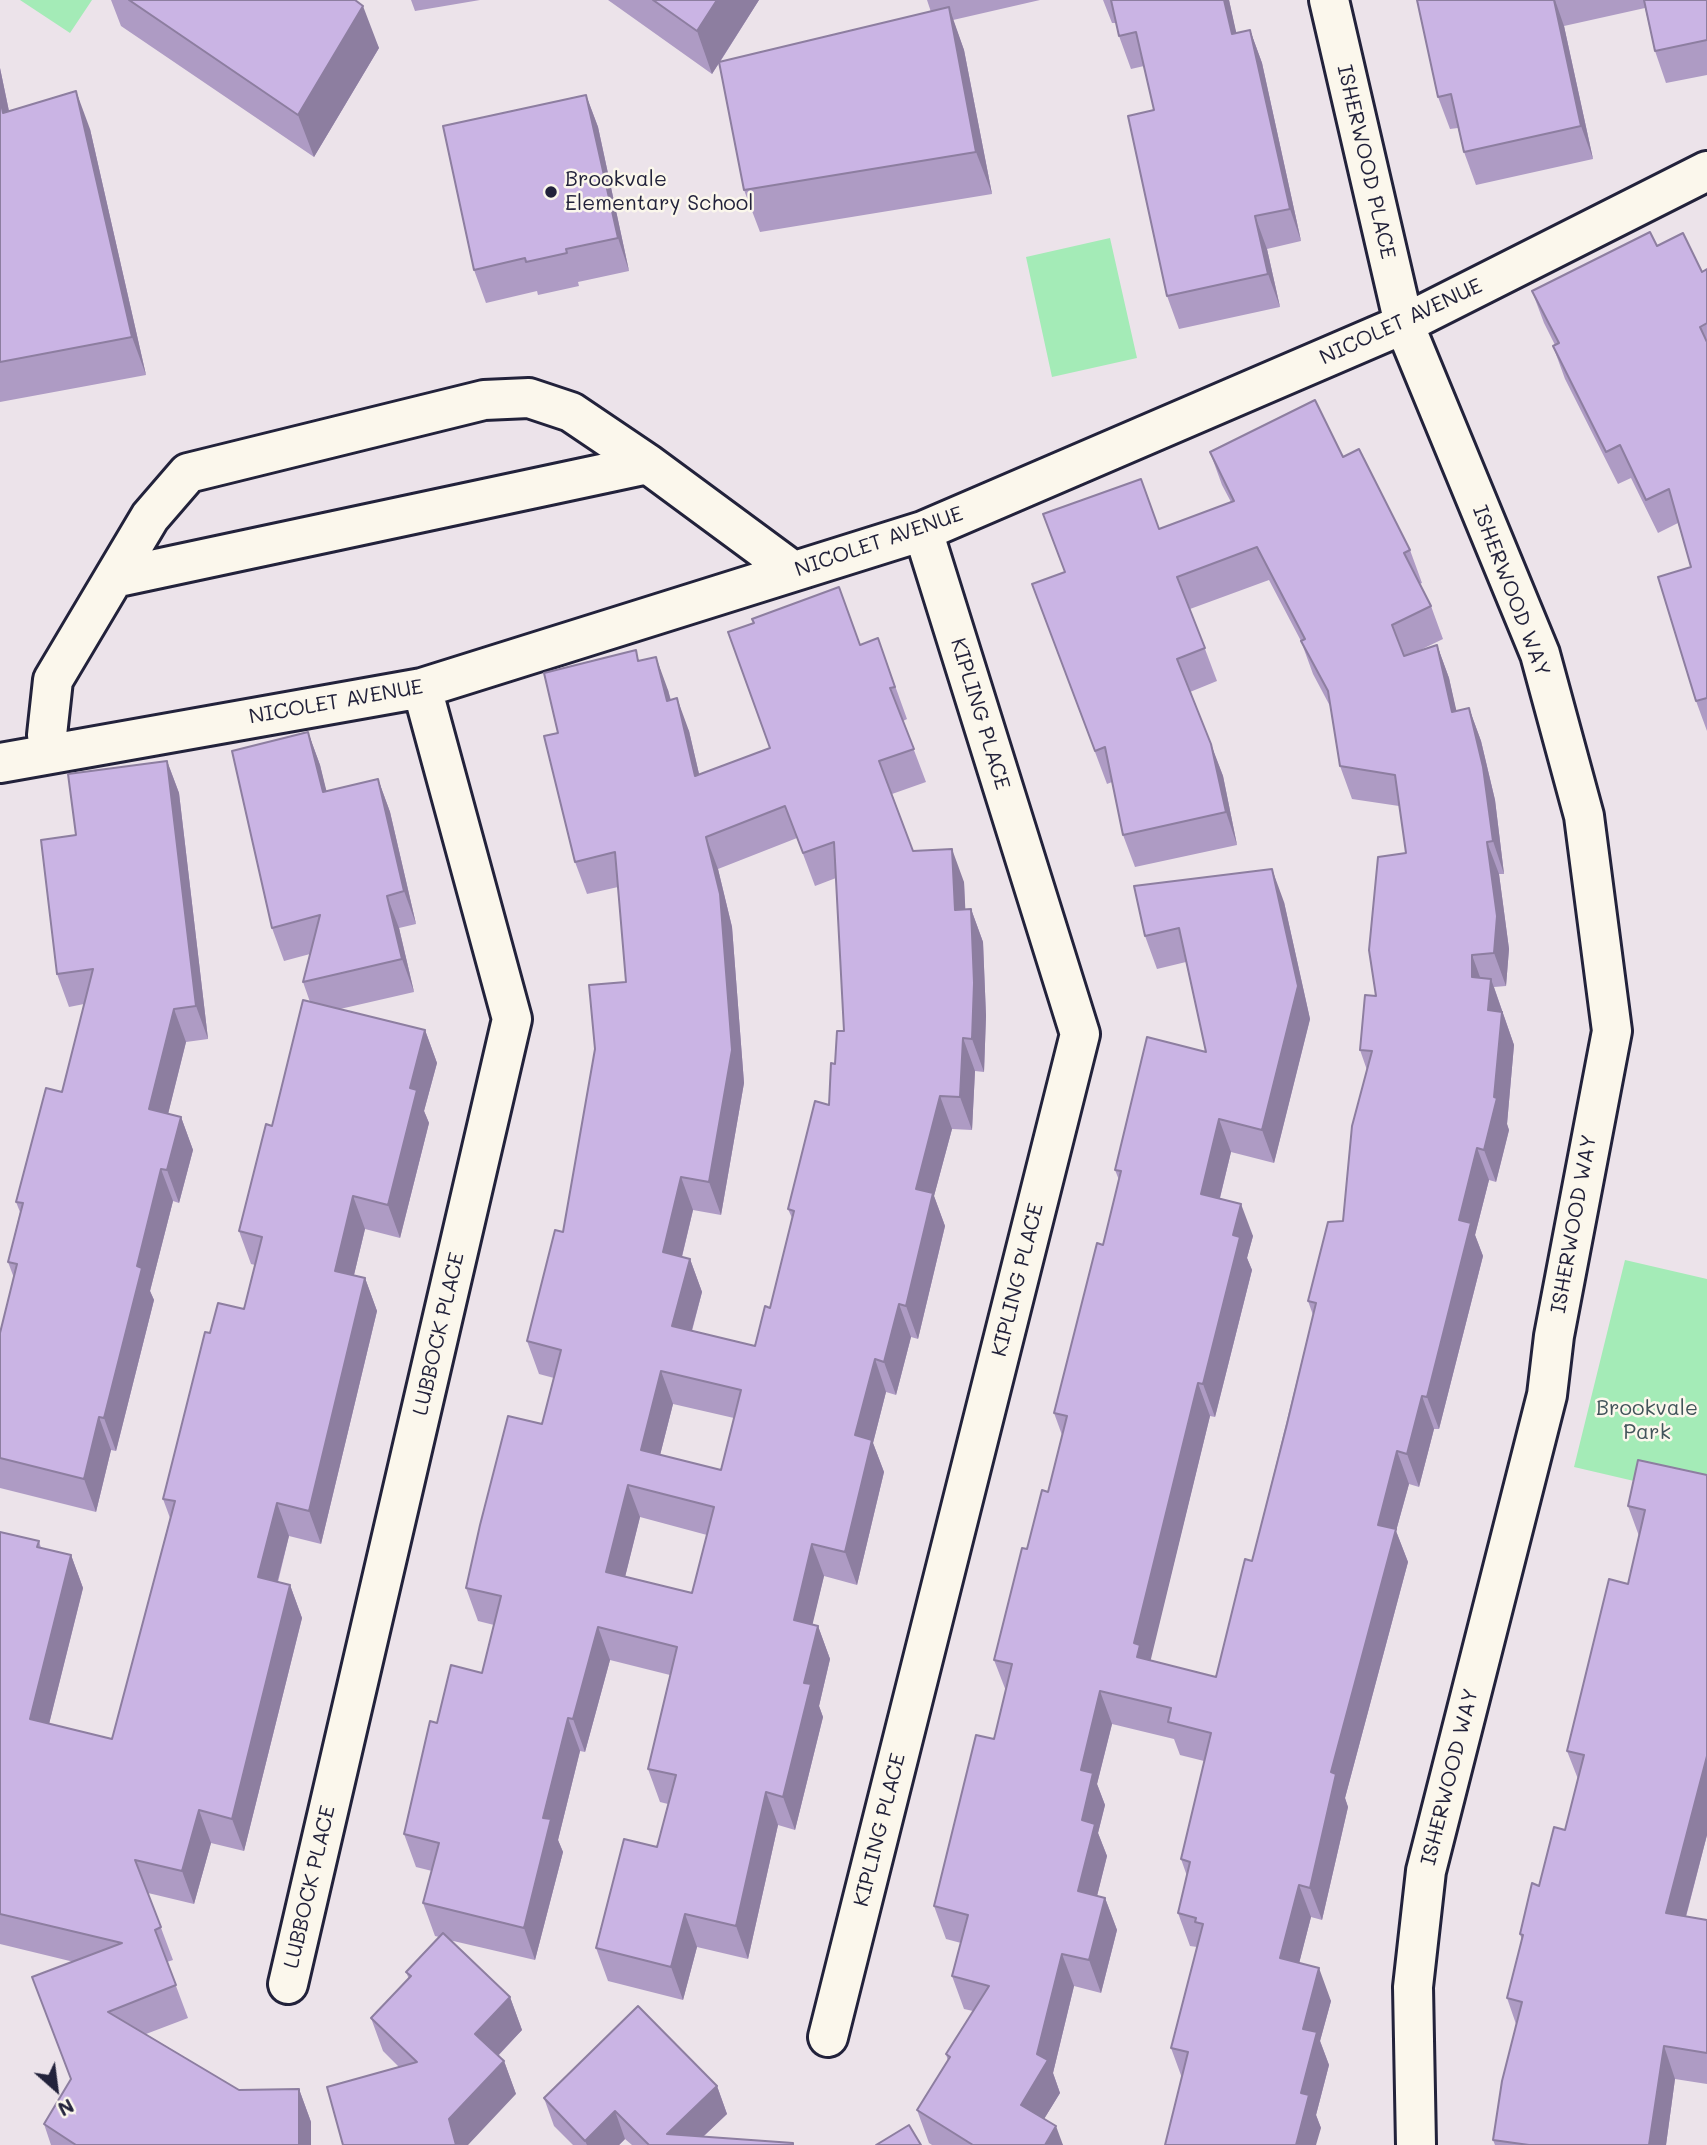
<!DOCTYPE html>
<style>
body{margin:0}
#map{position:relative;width:1707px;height:2145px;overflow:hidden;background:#ece3ea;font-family:Mali,sans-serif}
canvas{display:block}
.north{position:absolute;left:21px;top:2054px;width:70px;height:70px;-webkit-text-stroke:5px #fbf7ec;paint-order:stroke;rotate:152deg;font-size:19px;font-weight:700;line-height:28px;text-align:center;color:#22223b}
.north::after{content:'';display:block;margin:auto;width:24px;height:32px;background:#22223b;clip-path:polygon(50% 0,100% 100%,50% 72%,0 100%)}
</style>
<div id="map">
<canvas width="1707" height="2145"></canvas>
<div class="north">N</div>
</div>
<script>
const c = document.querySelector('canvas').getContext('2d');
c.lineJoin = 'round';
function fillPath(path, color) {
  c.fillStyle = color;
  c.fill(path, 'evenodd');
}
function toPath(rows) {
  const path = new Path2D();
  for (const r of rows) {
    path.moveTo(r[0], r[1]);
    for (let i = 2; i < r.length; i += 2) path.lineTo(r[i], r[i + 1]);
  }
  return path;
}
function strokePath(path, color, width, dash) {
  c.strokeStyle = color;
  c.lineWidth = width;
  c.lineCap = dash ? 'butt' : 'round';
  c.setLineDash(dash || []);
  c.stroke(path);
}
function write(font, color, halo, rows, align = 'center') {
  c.font = font + ' Mali,sans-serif';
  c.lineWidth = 5;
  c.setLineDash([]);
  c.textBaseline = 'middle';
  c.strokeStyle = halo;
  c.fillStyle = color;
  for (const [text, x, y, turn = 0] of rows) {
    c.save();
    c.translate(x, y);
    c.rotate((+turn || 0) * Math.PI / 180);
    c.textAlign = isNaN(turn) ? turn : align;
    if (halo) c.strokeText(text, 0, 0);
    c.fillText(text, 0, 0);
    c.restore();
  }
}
fillPath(toPath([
 [20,0,92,0,70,33],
 [1110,238,1137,358,1052,377,1026,257],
 [1625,1260,1707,1279,1707,1498,1574,1467]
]), '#a4ebb7');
const minor = toPath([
 [1329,0,1404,324,1540,654,1584,816,1612,1031,1554,1336,1547,1395,1426,1871,1413,1987,1416,2145],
 [114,578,648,464],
 [51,753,47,735,53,680,150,517,188,473,484,400,529,398,571,412,648,464,793,571],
 [0,763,422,688,923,531,1404,324,1707,171],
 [288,1984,512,1019,422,688],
 [828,2037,1080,1034,923,531]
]);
strokePath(minor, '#22223b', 44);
strokePath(minor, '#fbf7ec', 38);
fillPath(toPath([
 [111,0,355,0,379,48,314,157,121,26],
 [411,0,480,0,415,11],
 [608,0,759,0,720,62,931,12,927,0,1040,0,953,20,964,50,992,194,760,232,744,190,719,63,712,74],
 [1103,0,1229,0,1236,33,1250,30,1262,63,1301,241,1267,249,1280,307,1179,329,1167,296,1154,110,1144,66,1131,69,1119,36,1116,23,1112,23],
 [1417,0,1707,0,1707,75,1666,83,1655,51,1645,8,1564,26,1593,159,1476,185,1464,152,1458,128,1450,129,1438,97],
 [0,68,9,111,90,129,146,375,0,402],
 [586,95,598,127,629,271,578,282,579,286,538,295,537,291,486,303,474,270],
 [1657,246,1702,272,1707,269,1707,731,1696,701,1691,567,1678,523,1658,533,1631,478,1618,484,1565,379,1553,346,1555,345,1544,323,1532,291],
 [1210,452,1343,457,1410,550,1422,583,1419,584,1431,606,1443,639,1416,652,1437,645,1449,678,1456,711,1469,708,1481,741,1495,800,1504,874,1499,874,1509,949,1506,986,1494,987,1514,1045,1507,1124,1509,1130,1496,1182,1489,1180,1475,1235,1483,1256,1439,1429,1434,1429,1419,1487,1409,1484,1396,1531,1408,1562,1345,1798,1348,1807,1322,1920,1311,1917,1299,1963,1331,2001,1320,2041,1329,2065,1316,2115,1321,2128,1182,2078,1171,2048,1197,1947,1190,1946,1178,1913,1187,1876,1181,1859,1204,1761,1180,1755,1174,1739,1112,1724,1097,1784,1105,1805,1098,1833,1107,1856,1097,1896,1105,1898,1117,1930,1101,1993,1074,1986,1053,2073,1060,2093,1044,2119,1063,2145,932,2145,929,2143,917,2110,948,2061,946,2054,973,2011,964,2009,952,1976,961,1943,946,1939,934,1906,994,1739,1006,1691,994,1660,1027,1549,1048,1492,1062,1435,1054,1413,1103,1245,1119,1180,1115,1170,1206,1052,1186,962,1157,969,1145,936,1284,902,1310,1019,1274,1163,1231,1152,1220,1198,1253,1236,1247,1258,1252,1270,1215,1417,1210,1416,1150,1660,1216,1677,1252,1561,1313,1315,1308,1301,1343,1221,1367,1070,1360,1050,1376,996,1406,853,1399,806,1352,799,1340,766,1330,706,1313,674,1301,641,1269,580,1190,609,1217,681,1190,692,1223,776,1237,845,1135,867,1123,835,1112,782,1107,784,1032,584,1065,572,1159,529,1231,502,1222,485],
 [878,638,907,719,903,721,926,782,892,794,913,851,964,882,965,910,971,909,983,942,986,1016,984,1072,975,1071,972,1130,952,1129,934,1196,945,1226,918,1339,911,1337,896,1395,886,1392,873,1443,884,1472,857,1585,824,1576,812,1624,818,1626,830,1659,819,1706,823,1717,795,1830,778,1825,748,1959,697,1947,683,2000,608,1981,596,1948,657,1847,668,1804,660,1802,648,1769,670,1675,610,1660,585,1752,580,1751,558,1840,563,1852,535,1960,449,1940,510,1997,522,2030,498,2056,504,2061,516,2094,399,2067,383,2051,371,2018,409,1979,406,1972,439,1937,435,1936,423,1903,432,1871,416,1867,404,1834,437,1723,482,1673,494,1625,478,1621,466,1588,542,1424,554,1378,539,1374,527,1341,563,1232,626,982,618,887,587,894,575,862,558,733,640,661,668,690,671,700,689,731,699,774,770,748,861,645],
 [797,838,815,886,836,878,844,1031,835,1064,829,1105,788,1209,792,1218,770,1308,755,1346,692,1331,702,1292,690,1259,682,1257,693,1210,721,1215,744,1083,732,927,718,869],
 [673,1404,734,1418,721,1470,660,1455],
 [640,1517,707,1535,692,1593,625,1577],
 [308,732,320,765,326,791,378,779,390,812,416,924,399,928,414,992,340,1009,425,1030,437,1063,424,1111,429,1123,400,1238,365,1229,354,1275,365,1278,377,1311,321,1544,289,1536,278,1582,290,1585,302,1618,244,1851,211,1843,194,1904,148,1893,173,1960,167,1962,188,2018,146,2034,239,2090,299,2089,311,2122,311,2145,51,2145,44,2124,71,2080,32,1977,74,1962,0,1944,0,1532,39,1541,41,1548,71,1555,83,1588,49,1724,112,1739,170,1518,163,1499,210,1333,244,1309,255,1265,251,1264,239,1231,310,1002,303,982,310,954,284,961,272,928],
 [167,761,179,793,208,1039,186,1042,168,1114,181,1117,193,1150,179,1203,173,1201,150,1291,154,1300,116,1451,111,1450,96,1512,0,1488,0,1333,14,1278,8,1262,20,1212,16,1202,62,1092,84,1004,69,1007,57,974,76,835],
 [1707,1475,1707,1835,1686,1917,1707,1920,1707,2084,1675,2079,1666,2145,1495,2145,1493,2140,1516,2024,1507,1998,1522,1940,1520,1934,1539,1886,1565,1830,1578,1779,1567,1751,1628,1584,1639,1536,1628,1506],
 [717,2086,727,2114,703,2137,793,2143,794,2145,632,2145,625,2139,619,2145,573,2145,554,2126,544,2098]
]), '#ae9bc4');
fillPath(toPath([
 [717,0,759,0,712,74,697,31],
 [1224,0,1229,0,1244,67,1232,34],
 [1554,0,1555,0,1564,26,1593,159,1581,126],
 [363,6,379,48,314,157,298,115],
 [949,7,964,50,992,194,976,152],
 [1250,30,1262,63,1301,241,1290,209],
 [0,68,17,150,3,113,0,98],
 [76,91,90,129,146,375,132,337],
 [586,95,598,127,629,271,618,238],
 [1255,216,1267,249,1280,307,1268,274],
 [1437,645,1449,678,1464,744,1452,712],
 [656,657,668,690,679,734,667,701],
 [677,698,689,731,707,808,695,776],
 [1469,708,1481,741,1495,800,1504,874,1493,841],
 [308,732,320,765,335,825,323,792],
 [1211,744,1223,776,1237,845,1226,812],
 [167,761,179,793,208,1039,196,1006],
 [378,779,390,812,416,924,404,891],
 [706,837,718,869,732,927,744,1083,721,1215,709,1182],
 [1487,842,1499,874,1509,949,1506,986,1494,953],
 [952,849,964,882,967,943,955,910],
 [1272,869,1284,902,1310,1019,1274,1163,1262,1130],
 [387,896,399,928,414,992,402,959],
 [971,909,983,942,986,1016,984,1072,972,1039],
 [1472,955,1484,988,1472,977],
 [1491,979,1514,1045,1507,1124,1509,1130,1496,1182,1484,1150,1494,1097,1488,1010],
 [174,1009,186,1042,161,1142,149,1109],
 [425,1030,437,1063,424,1111,429,1123,400,1238,388,1205,410,1088],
 [963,1038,975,1071,972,1130,960,1097],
 [940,1096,952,1129,934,1196,945,1226,918,1339,906,1306,916,1189],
 [181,1117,193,1150,179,1203,167,1170],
 [1219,1119,1231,1152,1213,1226,1201,1194],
 [1477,1148,1489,1180,1475,1235,1483,1256,1439,1429,1427,1397,1459,1220],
 [161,1169,173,1201,150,1291,154,1300,116,1451,104,1418,137,1266],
 [681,1177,693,1210,675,1285,663,1252],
 [353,1196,365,1229,347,1304,335,1271],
 [1241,1204,1253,1236,1247,1258,1252,1270,1215,1417,1203,1384,1233,1235],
 [690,1259,702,1292,684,1359,672,1326],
 [365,1278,377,1311,321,1544,309,1511],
 [899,1304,911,1337,896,1395,884,1362],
 [875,1359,886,1392,873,1443,884,1472,857,1585,845,1552,855,1435],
 [661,1371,673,1404,653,1483,641,1450],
 [1198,1383,1210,1416,1149,1667,1137,1657,1134,1643],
 [1422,1396,1434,1429,1419,1487,1407,1454],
 [99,1417,111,1450,96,1512,84,1479],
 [1397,1451,1409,1484,1396,1531,1408,1562,1345,1798,1348,1807,1322,1920,1310,1888,1331,1772,1378,1525],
 [628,1485,640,1517,618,1605,606,1572],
 [277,1503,289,1536,270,1610,258,1577],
 [812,1544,824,1576,806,1652,794,1620],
 [71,1555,83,1588,42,1752,30,1719],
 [290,1585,302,1618,244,1851,232,1819],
 [818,1626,830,1659,819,1706,823,1717,795,1830,783,1797,804,1683],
 [598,1627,610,1660,585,1752,573,1719],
 [1100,1691,1112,1724,1097,1784,1105,1805,1098,1833,1107,1856,1090,1924,1078,1891,1082,1820,1081,1770],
 [568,1718,580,1751,558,1840,563,1852,535,1960,524,1928,543,1818],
 [1707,1756,1707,1835,1678,1946,1666,1913],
 [766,1792,778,1825,748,1959,736,1926],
 [199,1810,211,1843,194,1904,182,1871],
 [1299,1885,1311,1917,1292,1991,1280,1958],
 [1105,1898,1117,1930,1101,1993,1089,1960],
 [685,1914,697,1947,683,2000,671,1967],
 [1062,1954,1074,1986,1053,2073,1060,2093,1033,2137,1021,2105,1037,2054],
 [1319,1968,1331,2001,1320,2041,1329,2065,1316,2115,1321,2128,1316,2145,1296,2145,1301,2093,1303,2029],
 [510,1997,522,2030,487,2067,475,2034],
 [1664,2046,1675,2079,1666,2145,1649,2145],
 [504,2061,516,2094,468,2145,456,2145,449,2119],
 [717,2086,727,2114,694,2145,667,2134],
 [299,2089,311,2122,311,2145,299,2145],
 [615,2111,625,2139,619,2145,587,2145,585,2141],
 [1056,2126,1063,2145,1045,2145]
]), '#8d7ea0');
const building = toPath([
 [129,0,355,0,363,6,298,115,129,0],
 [653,0,717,0,697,31,653,0],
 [1111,0,1224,0,1232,34,1250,30,1290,209,1255,216,1268,274,1167,296,1128,116,1154,110,1136,32,1119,36,1111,0],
 [1417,0,1554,0,1581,126,1464,152,1451,94,1438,97,1417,0],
 [1644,0,1707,0,1707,40,1655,51,1644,0],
 [949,7,976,152,744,190,719,62,949,7],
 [76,91,132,337,0,362,0,98,3,113,76,91],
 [586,95,618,238,566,249,567,253,526,262,525,258,474,270,443,126,586,95],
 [1650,232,1657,246,1683,233,1702,272,1707,269,1707,323,1700,327,1707,342,1707,698,1696,701,1658,577,1691,567,1669,489,1646,500,1620,445,1606,452,1553,346,1559,343,1532,291,1650,232],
 [1315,400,1343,457,1359,449,1410,550,1404,553,1431,606,1392,625,1404,656,1437,645,1452,712,1469,708,1483,767,1493,841,1487,842,1497,916,1494,953,1472,955,1472,977,1491,979,1488,1010,1502,1012,1494,1097,1497,1098,1484,1150,1477,1148,1459,1220,1471,1223,1427,1397,1422,1396,1407,1454,1397,1451,1378,1525,1396,1529,1331,1772,1336,1774,1310,1888,1299,1885,1280,1958,1319,1968,1303,2029,1317,2032,1301,2093,1309,2095,1296,2145,1165,2145,1188,2052,1171,2048,1203,1924,1195,1922,1196,1918,1178,1913,1190,1862,1181,1859,1211,1733,1168,1722,1171,1708,1100,1691,1081,1770,1093,1773,1082,1820,1095,1824,1078,1891,1105,1898,1089,1960,1062,1954,1037,2054,1048,2060,1021,2105,1056,2126,1045,2145,973,2145,917,2110,950,2057,946,2054,989,1986,952,1976,968,1915,934,1906,976,1735,994,1739,1012,1664,994,1660,1022,1548,1027,1549,1042,1490,1048,1492,1067,1416,1054,1413,1097,1243,1103,1245,1121,1171,1115,1170,1147,1037,1206,1052,1179,928,1145,936,1134,886,1272,869,1298,986,1262,1130,1219,1119,1201,1194,1241,1204,1233,1235,1240,1237,1203,1384,1198,1383,1134,1643,1140,1645,1137,1657,1216,1677,1245,1559,1252,1561,1287,1424,1316,1303,1308,1301,1328,1222,1343,1221,1352,1126,1372,1051,1360,1050,1365,995,1376,996,1369,950,1378,857,1406,853,1395,775,1340,766,1328,691,1301,641,1305,639,1257,547,1177,577,1205,648,1177,659,1211,744,1226,812,1123,835,1105,747,1095,751,1032,584,1065,572,1043,514,1141,479,1159,529,1234,501,1210,452,1315,400],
 [839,587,860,645,878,638,895,687,890,688,914,749,879,761,913,851,952,849,955,910,971,909,974,983,972,1039,963,1038,960,1097,940,1096,916,1189,933,1193,906,1306,899,1304,884,1362,875,1359,855,1435,872,1440,845,1552,812,1544,794,1620,818,1626,804,1683,811,1684,783,1797,766,1792,736,1926,685,1914,671,1967,596,1948,624,1839,657,1847,676,1775,648,1769,677,1647,598,1627,573,1719,568,1718,543,1818,551,1819,524,1928,423,1903,439,1843,404,1834,430,1721,437,1723,451,1665,482,1673,501,1596,466,1588,480,1525,508,1416,542,1424,561,1350,527,1341,555,1230,563,1232,595,1049,589,985,626,982,615,852,575,862,544,736,558,733,544,673,636,650,638,661,656,657,667,701,677,698,695,776,770,748,728,632,754,623,752,619,839,587],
 [785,806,803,853,834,842,844,1031,837,1031,835,1064,831,1063,829,1105,815,1101,788,1209,794,1211,770,1308,765,1306,755,1346,672,1326,690,1259,663,1252,681,1177,709,1182,732,1050,720,894,706,837,785,806],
 [661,1371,741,1390,721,1470,641,1450,661,1371],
 [628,1485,714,1507,692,1593,606,1572,628,1485],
 [308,732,323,792,378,779,404,891,387,896,402,959,303,982,320,915,272,928,232,751,308,732],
 [167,761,196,1006,174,1009,149,1109,181,1117,167,1170,161,1169,137,1266,142,1268,104,1418,99,1417,84,1479,0,1458,0,1333,17,1264,8,1262,23,1203,16,1202,46,1088,62,1092,93,969,57,974,41,840,76,835,68,774,167,761],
 [303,1000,425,1030,410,1088,417,1090,388,1205,353,1196,335,1271,365,1278,309,1511,277,1503,258,1577,290,1585,232,1819,199,1810,182,1871,135,1860,161,1927,155,1930,176,1985,108,2012,239,2090,299,2089,299,2145,76,2145,44,2124,71,2079,32,1977,122,1943,0,1914,0,1532,39,1541,37,1547,71,1555,30,1719,112,1739,175,1501,163,1499,205,1332,210,1333,218,1303,244,1309,262,1237,239,1231,266,1124,272,1126,303,1000],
 [1638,1460,1707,1475,1707,1756,1666,1913,1707,1920,1707,2053,1664,2046,1649,2145,1529,2145,1493,2140,1502,2081,1522,2002,1507,1998,1523,1935,1520,1934,1532,1883,1539,1886,1554,1827,1565,1830,1584,1755,1567,1751,1609,1579,1628,1584,1645,1510,1628,1506,1638,1460],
 [443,1933,510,1997,475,2034,504,2061,449,2119,456,2145,343,2145,327,2087,417,2062,371,2018,411,1976,406,1972,443,1933],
 [638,2006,717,2086,667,2134,793,2143,793,2145,649,2145,615,2111,585,2141,544,2098,638,2006],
 [909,2125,921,2145,876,2145,909,2125]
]);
fillPath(building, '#cab4e4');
strokePath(building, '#8d7ea0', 2);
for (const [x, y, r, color] of [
 [551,192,7,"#22223b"]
]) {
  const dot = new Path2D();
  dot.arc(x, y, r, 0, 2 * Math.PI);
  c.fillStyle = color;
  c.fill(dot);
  strokePath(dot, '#fbf7ec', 2.5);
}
write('21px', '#22223b', '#fbf7ec', [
 ["ISHERWOOD PLACE",1366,162,77],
 ["NICOLET AVENUE",1401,322,-25],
 ["NICOLET AVENUE",879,542,-19],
 ["ISHERWOOD WAY",1511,591,69],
 ["NICOLET AVENUE",336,702,-10],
 ["KIPLING PLACE",980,714,73],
 ["ISHERWOOD WAY",1574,1224,-80],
 ["KIPLING PLACE",1018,1280,-76],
 ["LUBBOCK PLACE",439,1334,-77],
 ["ISHERWOOD WAY",1450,1777,-76],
 ["KIPLING PLACE",880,1830,-76],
 ["LUBBOCK PLACE",310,1887,-77]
]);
write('21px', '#22223b', '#fbf7ec', [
 ["Brookvale",565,180],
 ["Elementary School",565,204]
], 'left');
write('21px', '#42545a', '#fbf7ec', [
 ["Brookvale",1647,1409],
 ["Park",1647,1433]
]);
</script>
